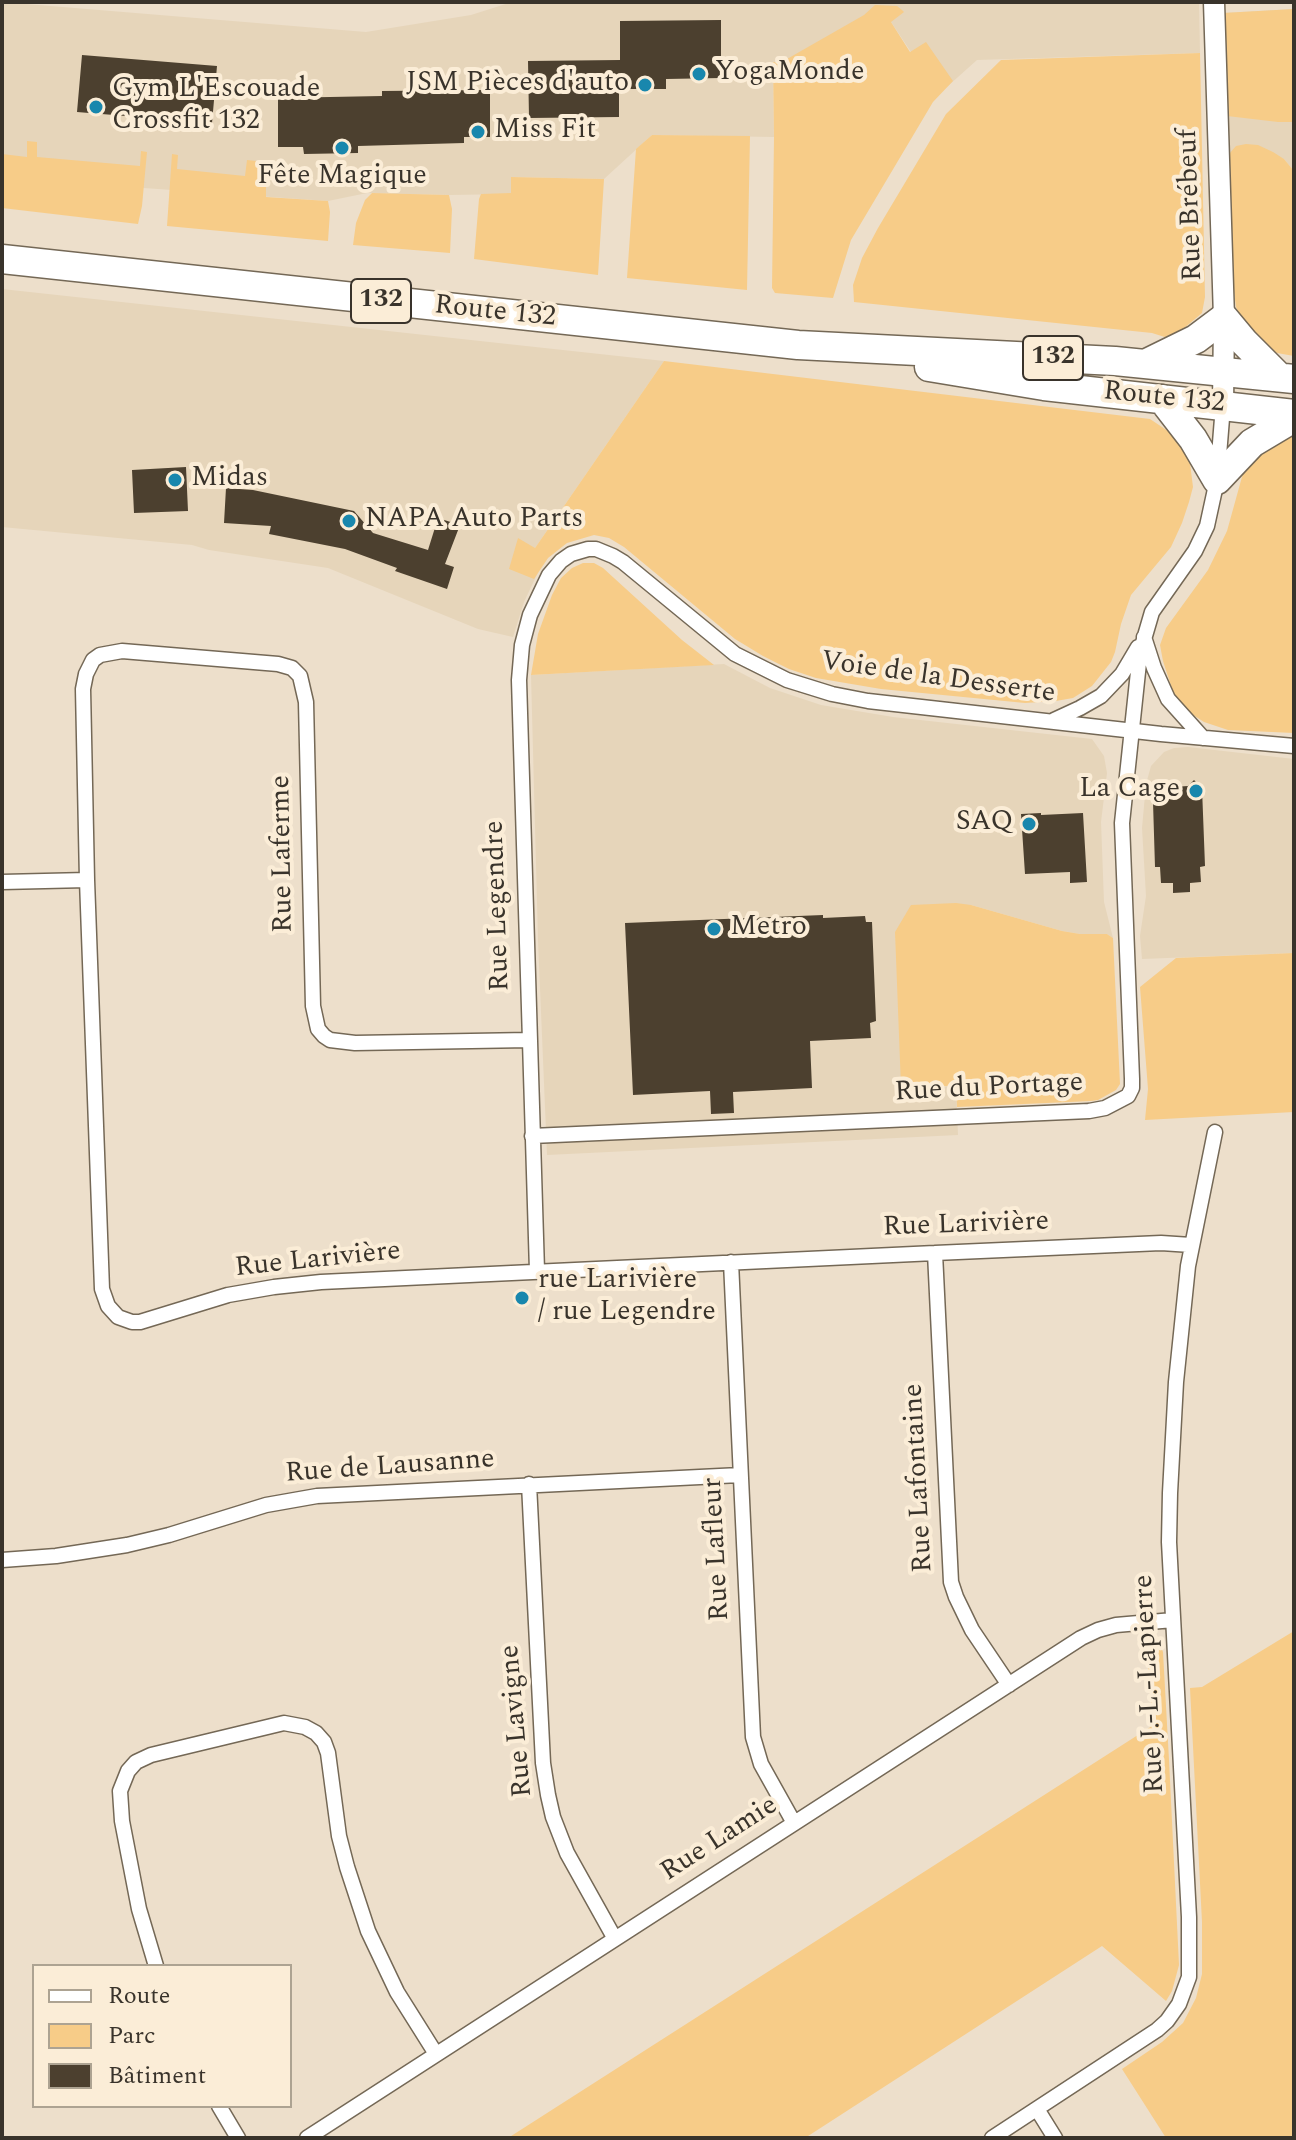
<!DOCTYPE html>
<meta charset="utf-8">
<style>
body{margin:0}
#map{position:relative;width:1296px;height:2140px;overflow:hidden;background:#eddfcb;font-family:Spectral,serif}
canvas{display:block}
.frame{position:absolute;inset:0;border:4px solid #39332b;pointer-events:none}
.legend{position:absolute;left:32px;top:1964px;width:260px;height:144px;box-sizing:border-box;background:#fbedd7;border:2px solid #ada392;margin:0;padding:10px 14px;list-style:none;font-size:24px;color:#39332b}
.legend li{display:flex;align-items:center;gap:16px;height:40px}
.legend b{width:40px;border:2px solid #ada392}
</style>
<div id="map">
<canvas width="1296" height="2140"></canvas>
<div class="frame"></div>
<ul class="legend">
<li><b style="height:10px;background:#fff"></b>Route</li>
<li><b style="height:22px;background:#f7cc88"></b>Parc</li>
<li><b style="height:22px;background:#4c402f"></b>Bâtiment</li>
</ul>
</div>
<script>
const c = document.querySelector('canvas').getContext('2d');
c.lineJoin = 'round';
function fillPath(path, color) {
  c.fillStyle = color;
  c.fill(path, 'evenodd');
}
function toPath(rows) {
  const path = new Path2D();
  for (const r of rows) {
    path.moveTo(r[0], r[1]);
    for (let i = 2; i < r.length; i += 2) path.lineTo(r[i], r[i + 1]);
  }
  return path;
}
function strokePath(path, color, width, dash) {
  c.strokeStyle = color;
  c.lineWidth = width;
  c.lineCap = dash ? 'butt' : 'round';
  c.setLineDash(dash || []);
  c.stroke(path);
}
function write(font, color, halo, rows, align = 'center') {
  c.font = font + ' Spectral,serif';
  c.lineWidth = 8;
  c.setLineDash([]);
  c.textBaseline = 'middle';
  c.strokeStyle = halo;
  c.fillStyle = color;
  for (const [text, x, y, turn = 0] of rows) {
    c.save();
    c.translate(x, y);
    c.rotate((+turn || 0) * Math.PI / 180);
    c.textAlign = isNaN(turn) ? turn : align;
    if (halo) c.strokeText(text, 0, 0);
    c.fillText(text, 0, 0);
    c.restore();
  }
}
fillPath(toPath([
 [2,2,366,32,471,15,512,2,1199,2,1200,53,977,60,939,94,891,22,780,63,773,62,774,137,652,135,604,179,512,177,511,194,449,195,367,193,328,201,2,178],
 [1294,9,1294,171,1284,159,1229,154,1223,13],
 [2,289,664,361,535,548,548,558,541,566,524,602,513,637,478,629,328,568,209,550,192,545,2,527],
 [724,664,770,688,821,705,893,717,1092,739,1104,756,1107,773,1101,822,1104,902,1113,938,1107,934,1080,934,1062,931,971,905,906,1089,956,1086,958,1135,547,1155,538,940,531,675],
 [1188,747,1294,759,1294,953,1142,959,1140,936,1146,896,1142,828,1146,784,1151,766,1164,752,1174,748]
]), '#e6d5ba');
fillPath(toPath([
 [875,5,897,6,902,10,904,12,891,22,910,52,926,42,953,81,933,102,851,240,833,298,775,293,772,288,774,137,773,62,780,63,864,15],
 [1294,9,1294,122,1278,122,1227,116,1223,13],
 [1200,53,1205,297,1202,313,1182,330,1168,338,1152,333,854,302,853,285,862,258,878,228,946,114,1001,60],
 [652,135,750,136,747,290,627,278,636,149],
 [27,141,37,142,37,157,140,166,141,151,147,152,142,206,138,224,2,208,2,154,27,157],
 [1246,144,1258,145,1273,152,1284,159,1294,171,1294,356,1277,353,1259,341,1245,325,1236,307,1233,284,1229,154,1236,146],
 [172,154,178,155,177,169,245,176,247,160,266,162,266,197,328,201,330,212,328,241,167,226],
 [511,177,604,179,598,275,474,259,479,199,481,194,511,193],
 [372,193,449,195,452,209,450,253,353,245,356,223,365,200],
 [664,361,1150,419,1168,431,1182,446,1190,463,1193,487,1189,502,1182,523,1171,547,1131,595,1121,624,1115,652,1111,662,1092,686,1073,698,1056,701,1025,703,881,689,816,678,789,669,763,656,735,639,624,547,609,538,594,535,567,543,548,558,534,579,509,569,518,538,535,548],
 [1294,436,1294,733,1228,730,1204,722,1187,711,1175,698,1163,661,1160,645,1166,628,1208,570,1227,531,1245,466,1253,456,1290,437],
 [583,563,594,563,603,568,682,640,714,665,531,675,538,634,552,595,561,578,572,568],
 [956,903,971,905,1062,931,1080,934,1107,934,1113,938,1120,1084,1116,1090,1098,1100,1091,1101,957,1107,956,1086,901,1087,895,932,911,905],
 [1294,953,1294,1112,1145,1120,1148,1089,1140,987,1176,958],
 [1294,1631,1294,2138,1166,2138,1122,2069,1162,2042,1183,2023,1196,1998,1202,1974,1202,1922,1190,1688,1202,1687],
 [1145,1634,1150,1636,1161,1647,1163,1652,1169,1760,1179,1965,1172,1991,1166,2001,1102,1946,805,2138,508,2138,1152,1726,1148,1717,1152,1714]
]), '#f7cc88');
fillPath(toPath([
 [721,20,721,78,666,79,666,89,619,89,619,117,529,118,528,61,620,60,620,21],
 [82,55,217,66,212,123,77,112],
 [490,90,490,137,464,137,464,143,358,146,358,153,304,154,303,147,278,147,278,98,382,96,382,91],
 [186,467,188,511,134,513,132,470],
 [226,488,253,490,354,511,373,533,428,550,438,518,460,525,445,564,454,567,447,589,395,571,397,568,345,549,269,534,271,526,224,523],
 [1194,780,1202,788,1205,866,1200,867,1201,882,1190,883,1190,892,1173,893,1173,883,1161,883,1160,867,1155,867,1153,802,1157,802,1157,788,1188,786],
 [1041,813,1041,815,1083,813,1087,882,1070,883,1070,872,1025,874,1021,814],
 [823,915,823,918,865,916,866,922,872,922,876,1021,870,1023,871,1038,810,1041,812,1088,733,1092,734,1113,711,1114,710,1091,633,1095,625,923]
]), '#4c402f');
const street = toPath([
 [1144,637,1154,668,1168,699,1203,738],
 [1054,720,1080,708,1101,696,1122,674,1138,647],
 [2,882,87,880],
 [529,1040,355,1043,330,1040,324,1036,318,1029,313,1006,306,702,300,676,292,668,278,664,122,651,100,655,93,660,86,674,83,689,87,880,102,1289,108,1306,118,1317,132,1322,140,1322,228,1295,274,1287,321,1282,935,1253,1161,1243,1191,1245],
 [532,1136,1089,1111,1105,1108,1128,1096,1132,1088,1132,1079,1122,823,1140,653,1152,612,1195,551,1207,526,1217,480,1223,406],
 [935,1253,951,1582,956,1597,972,1630,1009,1685],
 [731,1262,753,1737,761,1764,794,1823],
 [537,1271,519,680,522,645,530,615,549,575,561,561,571,554,588,549,596,549,613,556,623,562,735,654,787,680,832,694,868,701,1161,734,1294,746],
 [529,1484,543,1763,548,1795,553,1817,567,1853,615,1939],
 [2,1560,56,1556,127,1545,169,1535,266,1505,317,1496,740,1475],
 [156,1966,139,1909,122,1821,120,1791,128,1771,136,1762,151,1755,284,1723,305,1727,316,1733,324,1742,328,1753,339,1836,347,1867,368,1931,397,1992,436,2054],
 [219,2106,238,2138],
 [1037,2109,1055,2138],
 [307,2138,1081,1638,1098,1630,1116,1625,1173,1620],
 [992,2138,1157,2030,1167,2021,1179,2004,1189,1977,1189,1917,1169,1542,1170,1493,1176,1382,1188,1266,1215,1132]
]);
const secondary = toPath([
 [1214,2,1224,318,1223,406]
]);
const highway = toPath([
 [2,259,798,345,1115,361,1294,379],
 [1147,363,1196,339,1224,318,1244,342,1279,377],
 [929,367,1044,386,1294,414],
 [1162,399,1193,439,1217,480,1252,443,1294,418]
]);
strokePath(street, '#746856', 17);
strokePath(secondary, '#746856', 23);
strokePath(highway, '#746856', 31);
strokePath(street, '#fff', 14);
strokePath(secondary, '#fff', 20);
strokePath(highway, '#fff', 28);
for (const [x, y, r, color] of [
 [699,74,8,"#1987ad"],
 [645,85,8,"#1987ad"],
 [96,107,8,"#1987ad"],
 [478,132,8,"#1987ad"],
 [342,148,8,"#1987ad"],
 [175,480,8,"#1987ad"],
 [349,521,8,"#1987ad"],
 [1196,791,8,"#1987ad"],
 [1029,824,8,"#1987ad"],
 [714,929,8,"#1987ad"],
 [522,1298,8,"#1987ad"]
]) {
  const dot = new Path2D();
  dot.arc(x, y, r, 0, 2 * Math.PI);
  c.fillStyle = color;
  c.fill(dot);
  strokePath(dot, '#fbedd7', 3);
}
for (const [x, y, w] of [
 [381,301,60],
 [1053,358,60]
]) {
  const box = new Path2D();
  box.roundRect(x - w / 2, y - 22, w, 44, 6);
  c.fillStyle = '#fbedd7';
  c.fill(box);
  strokePath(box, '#39332b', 2);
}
write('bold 26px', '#39332b', null, [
 ["132",381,301],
 ["132",1053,358]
]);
write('28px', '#39332b', '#fbedd7', [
 ["YogaMonde",715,74],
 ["JSM Pièces d'auto",629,85,"right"],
 ["Gym L'Escouade",112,91],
 ["Crossfit 132",112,123],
 ["Miss Fit",494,132],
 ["Fête Magique",342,178,"center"],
 ["Midas",191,480],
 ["NAPA Auto Parts",365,521],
 ["La Cage",1180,791,"right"],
 ["SAQ",1013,824,"right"],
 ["Metro",730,929],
 ["rue Larivière",538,1282],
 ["/ rue Legendre",538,1314]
], 'left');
write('28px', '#39332b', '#fbedd7', [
 ["Rue Brébeuf",1192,205,-92],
 ["Route 132",495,313,6],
 ["Route 132",1164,399,6],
 ["Voie de la Desserte",938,679,8],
 ["Rue Laferme",284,854,-91],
 ["Rue Legendre",499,906,-92],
 ["Rue du Portage",989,1089,-3],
 ["Rue Larivière",966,1226,-2],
 ["Rue Larivière",318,1261,-6],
 ["Rue de Lausanne",390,1468,-4],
 ["Rue Lafontaine",920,1478,-93],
 ["Rue Lafleur",718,1549,-93],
 ["Rue J.-L.-Lapierre",1151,1684,-93],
 ["Rue Lavigne",518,1721,-95],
 ["Rue Lamie",720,1840,-33]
]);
</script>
